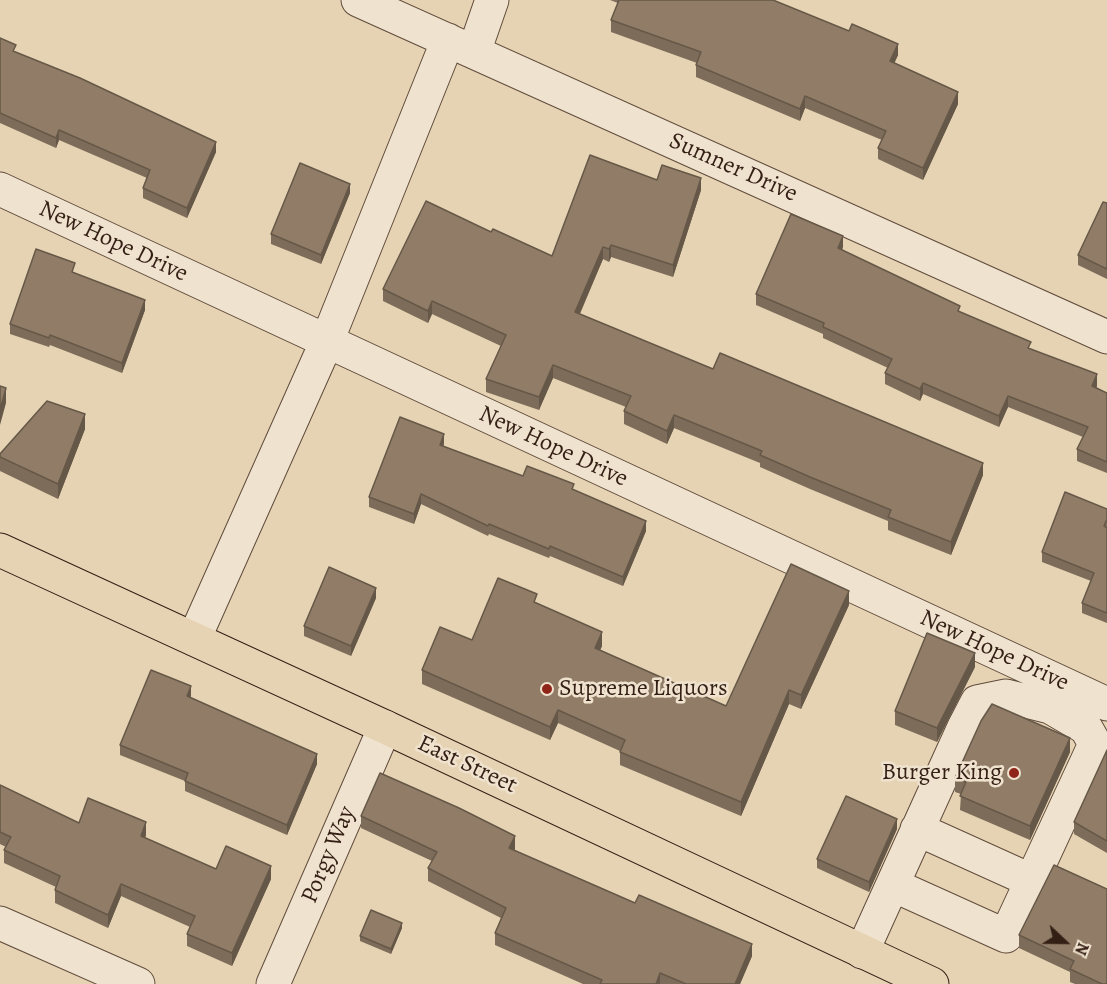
<!DOCTYPE html>
<style>
body{margin:0}
#map{position:relative;width:1107px;height:984px;overflow:hidden;background:#e6d3b3;font-family:Alegreya,serif}
canvas{display:block}
.north{position:absolute;left:1035px;top:912px;width:60px;height:60px;-webkit-text-stroke:4px #efe2ce;paint-order:stroke;rotate:112deg;font-size:16px;font-weight:700;line-height:24px;text-align:center;color:#341f15}
.north::after{content:'';display:block;margin:auto;width:21px;height:27px;background:#341f15;clip-path:polygon(50% 0,100% 100%,50% 72%,0 100%)}
</style>
<div id="map">
<canvas width="1107" height="984"></canvas>
<div class="north">N</div>
</div>
<script>
const c = document.querySelector('canvas').getContext('2d');
c.lineJoin = 'round';
function toPath(rows) {
  const path = new Path2D();
  for (const r of rows) {
    path.moveTo(r[0], r[1]);
    for (let i = 2; i < r.length; i += 2) path.lineTo(r[i], r[i + 1]);
  }
  return path;
}
function strokePath(path, color, width, dash) {
  c.strokeStyle = color;
  c.lineWidth = width;
  c.lineCap = dash ? 'butt' : 'round';
  c.setLineDash(dash || []);
  c.stroke(path);
}
function fillPath(path, color) {
  c.fillStyle = color;
  c.fill(path, 'evenodd');
}
function write(font, color, halo, rows, align = 'center') {
  c.font = font + ' Alegreya,serif';
  c.lineWidth = 5;
  c.setLineDash([]);
  c.textBaseline = 'middle';
  c.strokeStyle = halo;
  c.fillStyle = color;
  for (const [text, x, y, turn = 0] of rows) {
    c.save();
    c.translate(x, y);
    c.rotate((+turn || 0) * Math.PI / 180);
    c.textAlign = isNaN(turn) ? turn : align;
    if (halo) c.strokeText(text, 0, 0);
    c.fillText(text, 0, 0);
    c.restore();
  }
}
const minor = toPath([
 [358,0,1107,337],
 [474,52,492,0],
 [0,189,1107,704],
 [194,639,327,341,448,40],
 [917,829,1032,881],
 [0,923,138,984],
 [862,952,964,727,977,702,1006,696,1050,707,1086,728,1095,744,1006,936,893,885],
 [273,984,385,727]
]);
const major = toPath([
 [0,550,385,727,932,984]
]);
strokePath(minor, '#604c3c', 35);
strokePath(major, '#341f15', 35);
strokePath(minor, '#efe2ce', 33);
strokePath(major, '#e6d3b3', 33);
fillPath(toPath([
 [610,0,773,0,898,55,894,63,958,104,923,180,878,159,878,148,882,140,805,108,800,121,696,77,696,65,697,63,611,32,611,20,618,3],
 [0,38,16,53,216,152,187,218,143,198,143,188,147,178,59,140,56,148,0,123],
 [657,180,701,190,673,277,611,257,609,262,603,259,580,314,713,369,983,475,951,555,888,530,888,521,810,489,760,467,760,463,674,428,667,444,624,424,624,411,626,407,553,378,539,410,486,392,486,379,501,346,432,314,428,323,383,301,383,289,491,232,552,256],
 [350,193,321,264,271,244,271,234],
 [1107,203,1107,279,1078,265,1078,255],
 [843,247,842,250,1031,349,1097,386,1096,387,1107,393,1107,473,1077,461,1077,449,1083,437,1008,407,999,427,923,394,920,401,885,384,885,373,888,368,823,338,823,334,756,305,756,294],
 [75,273,145,310,122,373,50,345,49,347,10,334,10,324],
 [85,429,58,499,0,471,0,454],
 [444,444,443,447,523,476,574,490,646,531,623,586,550,556,549,558,489,534,488,536,421,504,414,524,369,507,369,497],
 [1107,509,1107,623,1082,613,1082,603,1091,581,1042,562,1042,552],
 [376,598,351,656,304,636,304,626],
 [537,603,602,646,600,650,726,706,849,605,801,709,789,704,741,816,620,765,620,751,558,723,550,740,422,684,422,670,472,640],
 [975,667,937,742,895,725,895,711],
 [191,696,190,698,317,764,287,835,185,791,185,781,120,755,120,745],
 [1107,750,1107,853,1074,834,1074,822],
 [1070,752,1030,840,960,810,961,794,955,792,955,778],
 [0,785,79,823,146,835,145,838,216,869,271,879,232,966,187,946,187,934,190,927,121,896,108,928,55,903,55,890,56,887,4,863,4,850,6,847,0,844],
 [361,816,515,849,514,850,752,956,740,984,583,984,495,945,495,933,501,918,428,881,428,868,432,861,361,828],
 [897,829,869,892,817,868,817,859],
 [1054,865,1107,984,1075,984,1070,982,1070,972,1019,948,1019,935],
 [402,928,391,954,360,941,360,936]
]), '#7d6c59');
fillPath(toPath([
 [898,44,898,55,890,73,890,61],
 [958,92,958,104,923,180,923,168],
 [805,96,805,108,800,121,800,109],
 [59,130,59,140,56,148,56,138],
 [216,142,216,152,187,218,187,208],
 [701,178,701,190,673,277,673,265],
 [350,184,350,193,321,264,321,255],
 [843,236,843,247,838,259,838,248],
 [611,245,611,257,609,262,609,249],
 [603,247,603,259,575,324,575,312],
 [145,300,145,310,122,373,122,363],
 [432,301,432,314,428,323,428,311],
 [553,365,553,378,539,410,539,397],
 [1097,374,1097,386,1092,397,1092,386],
 [923,383,923,394,920,401,920,389],
 [6,388,6,403,0,425,0,410],
 [1008,396,1008,407,999,427,999,416],
 [85,414,85,429,58,499,58,484],
 [674,415,674,428,667,444,667,431],
 [444,434,444,444,440,455,440,445],
 [983,463,983,475,951,555,951,542],
 [421,494,421,504,414,524,414,514],
 [646,521,646,531,623,586,623,577],
 [376,588,376,598,351,656,351,646],
 [849,591,849,605,801,709,801,695],
 [602,632,602,646,595,661,595,648],
 [975,653,975,667,937,742,937,728],
 [191,686,191,696,187,706,187,696],
 [789,690,789,704,741,816,741,802],
 [558,710,558,723,550,740,550,727],
 [1070,738,1070,752,1030,840,1030,826],
 [317,754,317,764,287,835,287,825],
 [897,819,897,829,869,892,869,882],
 [146,822,146,835,141,848,141,836],
 [515,836,515,849,509,860,509,848],
 [271,866,271,879,232,966,232,953],
 [121,884,121,896,108,928,108,915],
 [402,923,402,928,391,954,391,949],
 [752,944,752,956,740,984,735,984],
 [660,973,660,984,656,984]
]), '#665848');
const building = toPath([
 [619,0,773,0,849,31,852,24,898,44,890,61,958,92,923,168,878,148,886,131,805,96,800,109,696,65,701,52,611,20,619,0],
 [0,38,16,45,13,51,80,78,216,142,187,208,143,188,150,170,59,130,56,138,0,113,0,38],
 [590,155,657,180,662,165,701,178,673,265,611,245,609,249,603,247,575,312,713,369,720,353,983,463,951,542,888,517,891,510,810,477,760,455,762,451,674,415,667,431,624,411,631,396,553,365,539,397,486,379,506,335,432,301,428,311,383,289,426,201,491,232,493,229,552,256,590,155],
 [300,163,350,184,321,255,271,234,300,163],
 [1103,202,1107,203,1107,269,1078,255,1103,202],
 [791,214,843,236,838,248,960,306,958,311,1031,342,1028,348,1097,374,1092,386,1107,393,1107,462,1077,449,1088,427,1008,396,999,416,923,383,920,389,885,373,892,359,823,327,824,323,756,294,791,214],
 [36,249,75,263,72,272,145,300,122,363,50,335,49,338,10,324,36,249],
 [0,386,6,388,0,410,0,386],
 [47,401,85,414,58,484,0,457,0,454,47,401],
 [400,417,444,434,440,445,523,476,527,466,574,484,572,489,646,521,623,577,550,546,549,549,489,524,488,526,421,494,414,514,369,497,400,417],
 [1065,492,1107,509,1107,519,1104,526,1107,528,1107,613,1082,603,1094,573,1042,552,1065,492],
 [791,564,849,591,801,695,789,690,741,802,620,752,625,740,558,710,550,727,422,670,440,627,472,640,498,578,537,594,534,602,602,632,595,648,726,706,791,564],
 [329,567,376,588,351,646,304,626,329,567],
 [927,633,975,653,937,728,895,711,927,633],
 [151,670,191,686,187,696,317,754,287,825,185,781,188,773,120,745,151,670],
 [992,704,1070,738,1030,826,960,796,966,782,955,778,981,721,992,704],
 [1107,750,1107,841,1074,822,1107,750],
 [380,773,459,808,515,836,509,848,635,903,639,895,752,944,735,984,686,984,660,973,656,984,600,984,602,980,495,933,506,908,428,868,437,852,361,816,380,773],
 [0,785,79,823,88,798,146,822,141,836,216,869,226,846,271,866,232,953,187,934,195,916,121,884,108,915,55,890,60,876,4,850,11,837,0,832,0,785],
 [846,796,897,819,869,882,817,859,846,796],
 [1054,865,1107,889,1107,984,1102,984,1070,969,1074,961,1019,935,1054,865],
 [371,910,402,923,391,949,360,936,371,910]
]);
fillPath(building, '#917d67');
strokePath(building, '#665848', 1.5);
for (const [x, y, r, color] of [
 [547,689,6,"#8f2418"],
 [1014,773,6,"#8f2418"]
]) {
  const dot = new Path2D();
  dot.arc(x, y, r, 0, 2 * Math.PI);
  c.fillStyle = color;
  c.fill(dot);
  strokePath(dot, '#efe2ce', 2);
}
write('24px', '#341f15', '#efe2ce', [
 ["Sumner Drive",733,168,24],
 ["New Hope Drive",113,242,25],
 ["New Hope Drive",553,447,25],
 ["New Hope Drive",994,651,25],
 ["East Street",467,765,25],
 ["Porgy Way",329,855,-67]
]);
write('24px', '#341f15', '#efe2ce', [
 ["Supreme Liquors",559,689],
 ["Burger King",1002,773,"right"]
], 'left');
</script>
